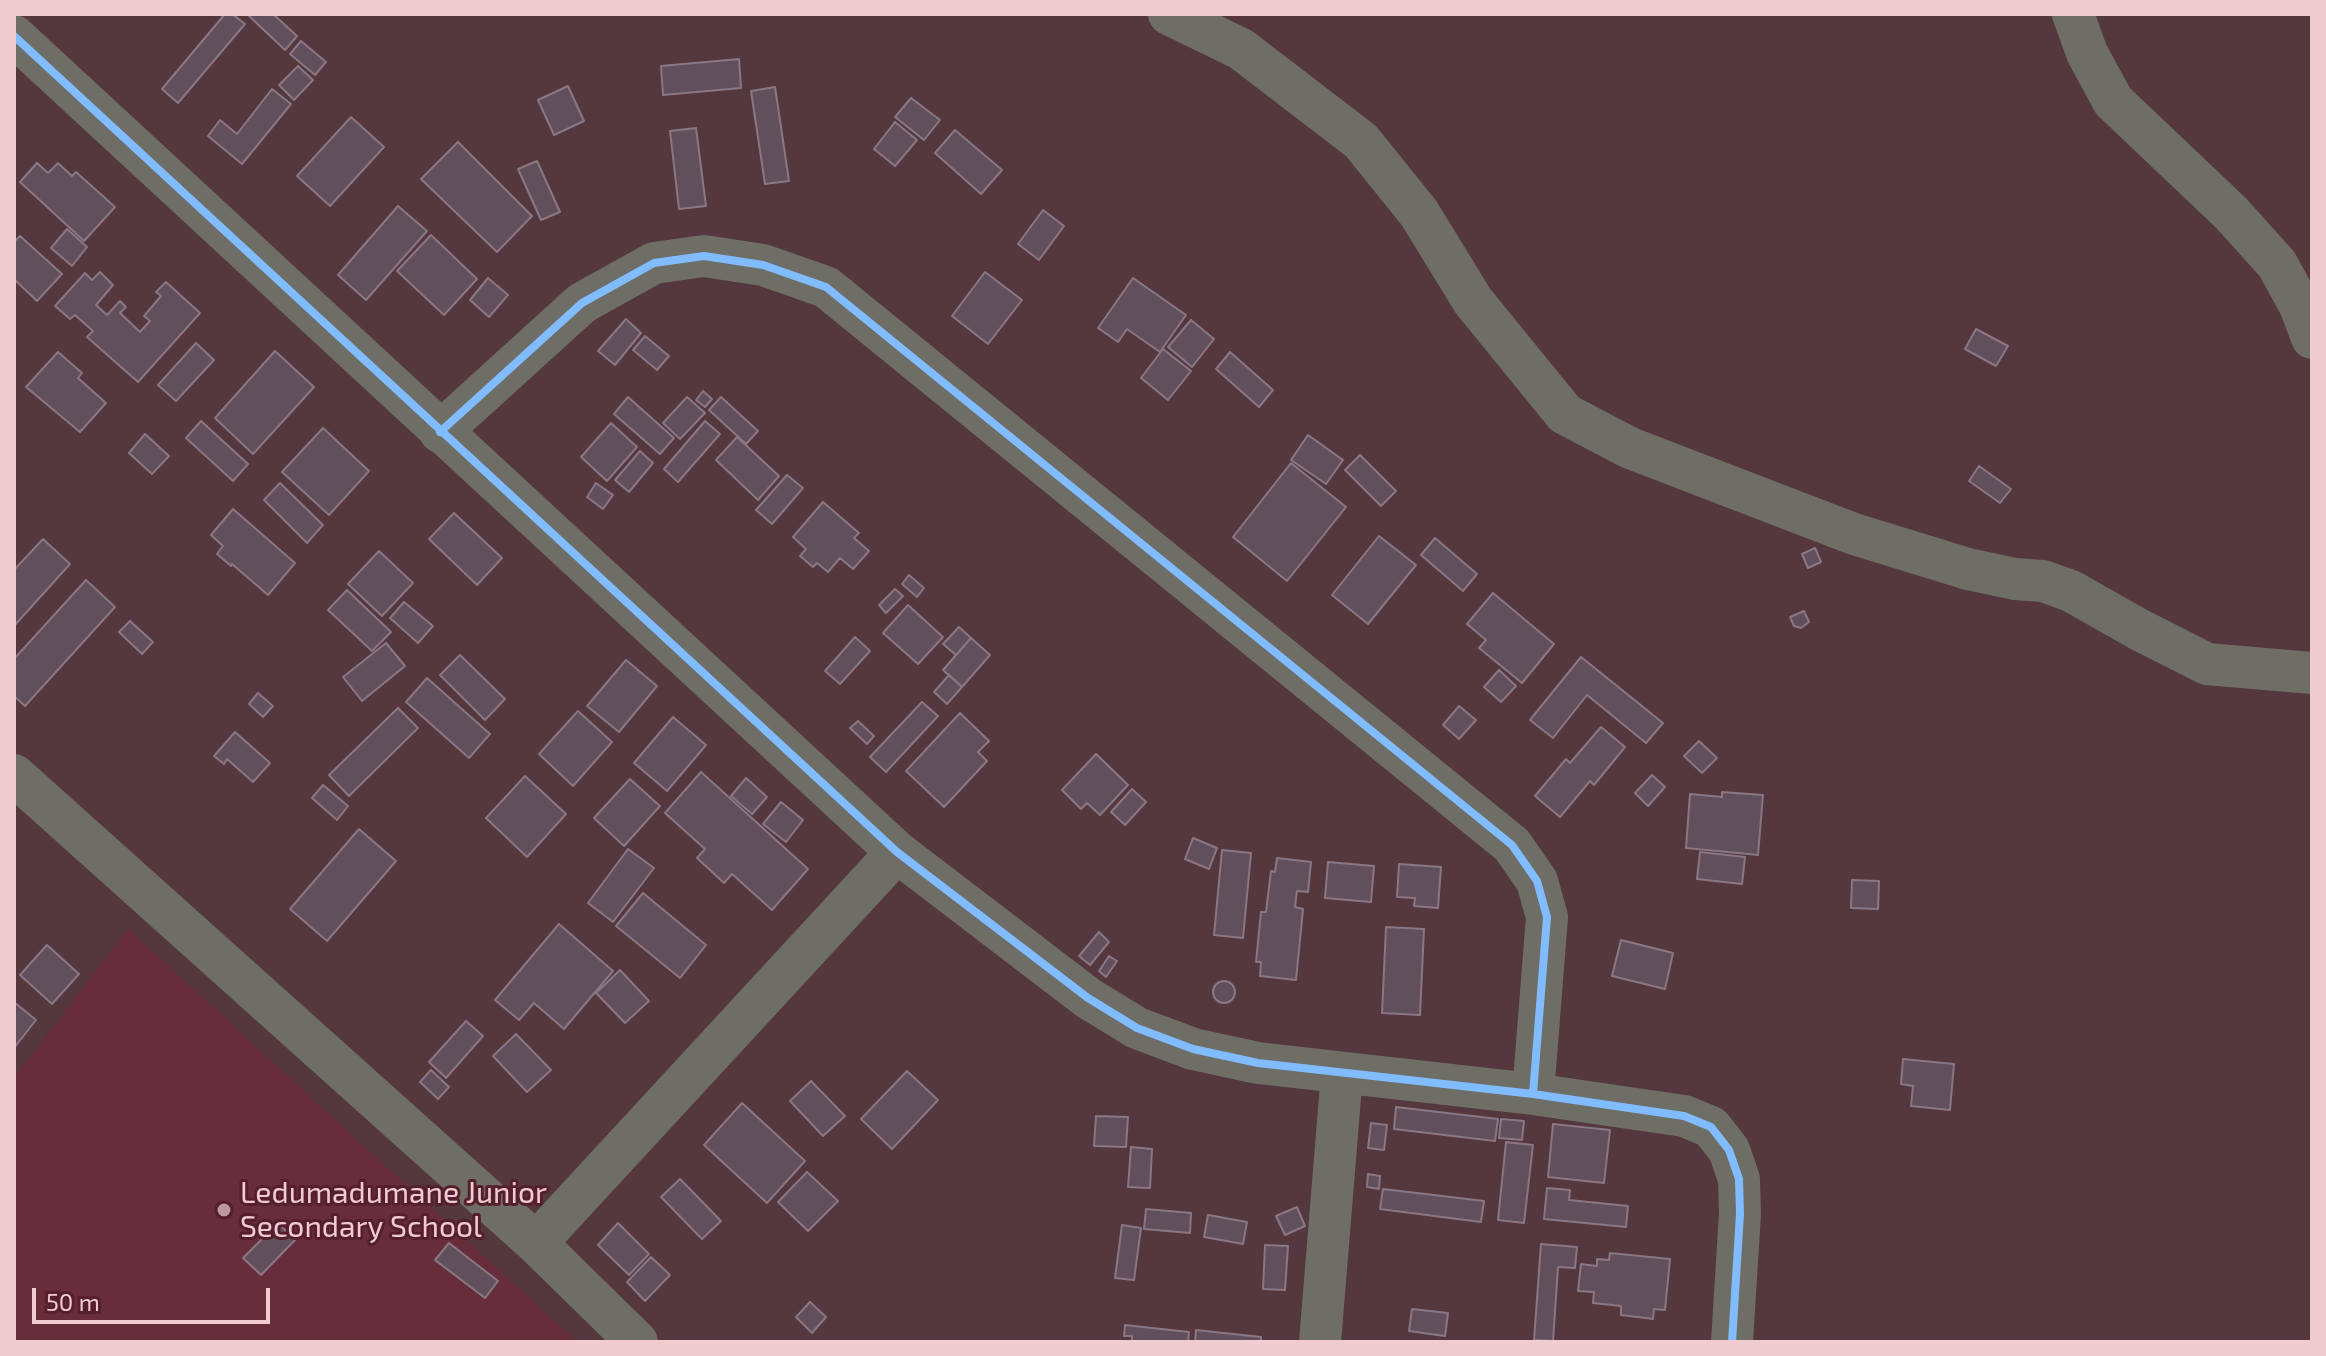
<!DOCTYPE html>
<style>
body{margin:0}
#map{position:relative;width:2326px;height:1356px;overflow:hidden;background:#55373e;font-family:"Exo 2",sans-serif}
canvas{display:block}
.frame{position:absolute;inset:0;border:16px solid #f0ccd1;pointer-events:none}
.scale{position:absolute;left:32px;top:1288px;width:238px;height:36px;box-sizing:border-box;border:4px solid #f0ccd1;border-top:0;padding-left:10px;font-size:24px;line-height:28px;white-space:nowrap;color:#f0ccd1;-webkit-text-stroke:6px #561f2d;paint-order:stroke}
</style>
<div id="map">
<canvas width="2326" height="1356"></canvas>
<div class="frame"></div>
<div class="scale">50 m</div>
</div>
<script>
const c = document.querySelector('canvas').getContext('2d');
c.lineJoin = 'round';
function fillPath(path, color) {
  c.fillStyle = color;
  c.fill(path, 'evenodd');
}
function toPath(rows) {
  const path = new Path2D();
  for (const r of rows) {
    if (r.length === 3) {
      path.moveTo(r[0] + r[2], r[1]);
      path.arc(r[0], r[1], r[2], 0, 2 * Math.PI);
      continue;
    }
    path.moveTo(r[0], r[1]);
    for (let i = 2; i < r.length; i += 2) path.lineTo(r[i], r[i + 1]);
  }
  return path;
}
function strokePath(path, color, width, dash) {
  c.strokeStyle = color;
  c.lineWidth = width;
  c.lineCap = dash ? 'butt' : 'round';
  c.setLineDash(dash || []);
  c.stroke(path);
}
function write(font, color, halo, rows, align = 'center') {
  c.font = font + ' "Exo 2",sans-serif';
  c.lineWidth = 6;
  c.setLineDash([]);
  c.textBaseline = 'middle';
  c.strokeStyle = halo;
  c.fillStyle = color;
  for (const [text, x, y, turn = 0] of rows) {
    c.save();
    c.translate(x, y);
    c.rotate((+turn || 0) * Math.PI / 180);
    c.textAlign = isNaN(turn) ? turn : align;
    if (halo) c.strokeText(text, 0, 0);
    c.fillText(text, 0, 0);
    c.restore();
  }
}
fillPath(toPath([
 [128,929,577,1342,14,1342,14,1078]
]), '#682d3b');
const building = toPath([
 [225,14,232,14,245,24,178,103,162,89,225,14],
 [247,14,273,14,297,36,285,50,247,14],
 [301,41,326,62,315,75,290,54,301,41],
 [739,59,741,88,663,95,661,66,739,59],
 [298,66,313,80,294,100,279,85,298,66],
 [568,86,584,121,554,135,538,100,568,86],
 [775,87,789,181,765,184,751,91,775,87],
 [272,89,291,104,242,164,208,136,220,120,237,134,272,89],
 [911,98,940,120,924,140,895,117,911,98],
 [351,117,384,147,330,206,297,176,351,117],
 [895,122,917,140,895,166,874,149,895,122],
 [696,128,706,206,679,209,670,131,696,128],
 [955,130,1002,170,981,194,935,153,955,130],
 [458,142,532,216,497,252,421,179,458,142],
 [537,161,560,212,541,220,518,169,537,161],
 [37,163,48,173,58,163,72,176,76,172,115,207,84,241,20,182,37,163],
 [398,206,427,231,366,300,338,275,398,206],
 [1043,210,1064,226,1039,260,1018,244,1043,210],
 [67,229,87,247,72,266,51,248,67,229],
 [431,235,477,279,444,315,397,271,431,235],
 [20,236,62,274,37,301,14,279,14,242,20,236],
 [100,272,113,285,96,305,107,315,120,301,126,307,120,313,140,332,150,321,144,316,161,296,156,292,166,282,200,313,138,382,87,337,93,331,75,315,70,319,55,306,85,273,92,280,100,272],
 [985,272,1022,300,988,344,952,316,985,272],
 [488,278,508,295,489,317,470,300,488,278],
 [1133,278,1186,315,1160,352,1127,329,1118,342,1098,328,1133,278],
 [626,319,641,333,615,365,598,351,626,319],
 [1191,320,1214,339,1192,367,1168,347,1191,320],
 [1976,329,2008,346,1996,366,1965,349,1976,329],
 [645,336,669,356,657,370,633,350,645,336],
 [196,343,214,360,176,401,158,385,196,343],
 [1163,349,1191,371,1168,400,1141,378,1163,349],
 [275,351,314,387,253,454,215,418,275,351],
 [58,352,82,373,78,378,106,403,80,432,26,387,58,352],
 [1230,352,1273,390,1259,407,1216,369,1230,352],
 [703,391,712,399,705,407,696,400,703,391],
 [628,397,674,438,660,454,614,414,628,397],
 [687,397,705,413,680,439,663,423,687,397],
 [721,397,758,431,746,444,709,410,721,397],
 [201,421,248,464,233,481,186,438,201,421],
 [705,421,720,434,678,482,664,469,705,421],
 [611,423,637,447,607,481,581,457,611,423],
 [323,428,369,471,329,515,282,472,323,428],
 [145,434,169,456,152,474,129,453,145,434],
 [1308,435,1343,460,1326,484,1291,460,1308,435],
 [737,437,779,476,758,500,716,460,737,437],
 [640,451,653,463,629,492,615,480,640,451],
 [1360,455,1396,491,1381,506,1345,470,1360,455],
 [1291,463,1346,507,1287,581,1233,537,1291,463],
 [1979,466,2011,489,2000,503,1969,481,1979,466],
 [787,475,803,488,772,524,756,510,787,475],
 [280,483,323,525,307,543,264,500,280,483],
 [596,483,613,495,603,509,587,497,596,483],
 [823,502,859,533,854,538,869,551,853,569,840,558,828,572,817,563,813,567,800,556,806,549,793,537,823,502],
 [233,509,295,563,268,595,232,564,231,566,217,554,223,546,211,535,233,509],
 [454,513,502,558,477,585,429,539,454,513],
 [1379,536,1416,565,1368,624,1332,595,1379,536],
 [1435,538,1477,574,1463,591,1421,555,1435,538],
 [43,539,70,564,14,626,14,570,43,539],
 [1815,548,1821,562,1808,568,1802,554,1815,548],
 [379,551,413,583,382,616,348,584,379,551],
 [909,575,924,588,917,597,902,584,909,575],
 [86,580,115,607,25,706,14,696,14,659,86,580],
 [895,589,903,596,886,613,879,605,895,589],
 [347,590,391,632,372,651,328,610,347,590],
 [1493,593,1554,644,1522,683,1479,648,1486,640,1467,624,1493,593],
 [404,602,433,626,418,643,390,618,404,602],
 [908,605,943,637,918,664,883,633,908,605],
 [1804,611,1809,622,1801,628,1794,626,1790,617,1804,611],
 [130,621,153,642,142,654,119,632,130,621],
 [959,627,971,638,956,655,943,644,959,627],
 [855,637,870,651,840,684,825,671,855,637],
 [971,638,990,655,962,687,943,670,971,638],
 [386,643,405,666,362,701,343,677,386,643],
 [460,655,505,699,485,720,440,675,460,655],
 [1581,657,1663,723,1646,743,1587,695,1553,738,1530,720,1581,657],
 [626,660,657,686,619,732,587,706,626,660],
 [1499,670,1516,686,1501,702,1484,687,1499,670],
 [949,675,962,687,947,704,934,692,949,675],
 [427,678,490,734,469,758,406,702,427,678],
 [258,693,273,706,263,717,249,704,258,693],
 [922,702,938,716,886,772,870,757,922,702],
 [1459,706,1476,720,1459,739,1443,725,1459,706],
 [398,708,418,728,349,796,329,775,398,708],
 [578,711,612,742,573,786,539,754,578,711],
 [960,713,989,741,978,752,987,761,944,807,906,771,960,713],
 [673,717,706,745,667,791,634,763,673,717],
 [858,721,874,736,867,744,850,728,858,721],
 [1601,727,1625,747,1594,785,1590,781,1560,817,1535,796,1566,759,1570,763,1601,727],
 [235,732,270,763,253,782,227,759,224,764,214,756,235,732],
 [1699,741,1717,758,1702,773,1684,756,1699,741],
 [1096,754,1128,785,1100,815,1087,803,1081,809,1062,790,1096,754],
 [701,772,808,869,772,910,732,874,724,883,697,858,705,849,665,813,701,772],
 [1652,775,1665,787,1648,806,1635,793,1652,775],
 [525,776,566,814,527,857,486,818,525,776],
 [746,778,767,797,752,814,731,796,746,778],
 [630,779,660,806,624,846,594,818,630,779],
 [323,785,348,806,337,820,312,798,323,785],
 [1132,789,1146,802,1125,825,1111,812,1132,789],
 [1722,792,1763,795,1758,855,1686,848,1690,794,1722,797,1722,792],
 [781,802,803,820,786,842,763,824,781,802],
 [359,829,396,861,327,941,290,909,359,829],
 [1193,838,1217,848,1209,869,1185,859,1193,838],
 [628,849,654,868,613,922,588,903,628,849],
 [1222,850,1251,853,1243,938,1214,935,1222,850],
 [1700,852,1745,857,1742,884,1697,879,1700,852],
 [1277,858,1311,862,1308,892,1297,891,1295,907,1303,909,1296,980,1260,976,1261,962,1256,962,1261,912,1266,912,1271,871,1275,872,1277,858],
 [1328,862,1374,866,1371,902,1325,898,1328,862],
 [1399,864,1441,867,1438,908,1414,906,1415,898,1397,897,1399,864],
 [1852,880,1879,881,1878,909,1851,908,1852,880],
 [643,893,706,945,680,978,616,926,643,893],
 [559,924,613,971,564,1029,534,1003,519,1020,495,1000,559,924],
 [1386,927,1424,929,1420,1015,1382,1013,1386,927],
 [1099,932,1109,942,1090,965,1079,956,1099,932],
 [1621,940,1673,953,1665,989,1612,976,1621,940],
 [47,945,79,974,52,1004,20,975,47,945],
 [1109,956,1117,961,1106,977,1099,971,1109,956],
 [620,970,649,1001,625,1023,596,993,620,970],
 [1224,992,11],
 [14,1002,36,1020,14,1048,14,1002],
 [466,1021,483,1036,446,1078,429,1062,466,1021],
 [516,1034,551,1070,527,1092,493,1056,516,1034],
 [1903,1059,1954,1064,1950,1110,1911,1106,1913,1086,1901,1084,1903,1059],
 [431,1070,449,1087,438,1099,420,1082,431,1070],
 [907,1071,938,1100,892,1149,861,1119,907,1071],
 [811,1081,845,1116,823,1136,790,1101,811,1081],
 [742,1103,805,1161,767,1203,704,1145,742,1103],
 [1396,1107,1498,1119,1495,1141,1394,1129,1396,1107],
 [1096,1116,1128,1117,1126,1147,1094,1146,1096,1116],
 [1501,1119,1524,1121,1522,1140,1499,1138,1501,1119],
 [1371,1123,1387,1125,1384,1150,1368,1148,1371,1123],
 [1553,1124,1610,1130,1604,1183,1548,1177,1553,1124],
 [1506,1142,1533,1145,1524,1223,1498,1220,1506,1142],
 [1131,1147,1152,1149,1150,1188,1128,1187,1131,1147],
 [807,1172,838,1201,808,1231,778,1202,807,1172],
 [1368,1174,1380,1176,1379,1189,1367,1187,1368,1174],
 [680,1179,721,1221,702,1239,661,1197,680,1179],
 [1547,1188,1570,1190,1569,1200,1628,1206,1626,1227,1544,1219,1547,1188],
 [1383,1189,1484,1201,1481,1222,1380,1209,1383,1189],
 [1297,1207,1305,1226,1285,1235,1276,1216,1297,1207],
 [1146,1209,1191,1213,1190,1233,1144,1229,1146,1209],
 [1208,1215,1247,1222,1243,1244,1204,1237,1208,1215],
 [278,1223,295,1240,261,1275,243,1258,278,1223],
 [618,1223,649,1254,629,1275,598,1245,618,1223],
 [1122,1225,1141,1228,1134,1280,1115,1278,1122,1225],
 [449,1243,498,1281,485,1298,435,1260,449,1243],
 [1541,1244,1577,1247,1575,1268,1558,1267,1553,1341,1534,1340,1541,1244],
 [1265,1245,1288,1246,1285,1290,1263,1289,1265,1245],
 [1610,1253,1670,1259,1665,1310,1654,1309,1653,1319,1621,1315,1621,1306,1593,1303,1594,1292,1578,1291,1581,1264,1597,1266,1597,1259,1609,1260,1610,1253],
 [651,1257,670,1275,645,1301,627,1282,651,1257],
 [810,1302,826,1317,812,1333,796,1317,810,1302],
 [1412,1309,1448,1313,1445,1336,1409,1331,1412,1309],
 [1125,1325,1189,1332,1188,1342,1132,1342,1132,1336,1124,1336,1125,1325],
 [1196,1330,1261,1337,1261,1342,1195,1342,1196,1330]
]);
fillPath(building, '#614f5b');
strokePath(building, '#8a7784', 2);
strokePath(toPath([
 [1169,14,1241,49,1361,141,1419,213,1473,301,1565,414,1630,448,1854,534,1968,569,2015,579,2043,581,2071,591,2138,629,2207,664,2312,673],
 [2073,14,2087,53,2113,101,2231,213,2277,264,2300,306,2312,338],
 [14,36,897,852,1088,998,1137,1028,1193,1049,1258,1063,1533,1094,1684,1116,1711,1127,1729,1150,1739,1179,1740,1214,1732,1342],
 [440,432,582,303,654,263,704,256,763,265,826,287,1512,845,1537,881,1547,917,1533,1094],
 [14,775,536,1243,637,1342],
 [536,1243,897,852],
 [1320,1342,1342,1073]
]), '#6e6d66', 42);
strokePath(toPath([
 [14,36,897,852,1088,998,1137,1028,1193,1049,1258,1063,1533,1094,1684,1116,1711,1127,1729,1150,1739,1179,1740,1214,1732,1342],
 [440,432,582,303,654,263,704,256,763,265,826,287,1512,845,1537,881,1547,917,1533,1094]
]), '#80bcff', 8);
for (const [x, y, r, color] of [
 [224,1210,8,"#ba989e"]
]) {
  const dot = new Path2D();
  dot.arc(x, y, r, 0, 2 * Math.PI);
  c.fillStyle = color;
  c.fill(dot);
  strokePath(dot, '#561f2d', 3);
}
write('30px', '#f0ccd1', '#561f2d', [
 ["Ledumadumane Junior",240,1193],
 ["Secondary School",240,1227]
], 'left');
</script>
